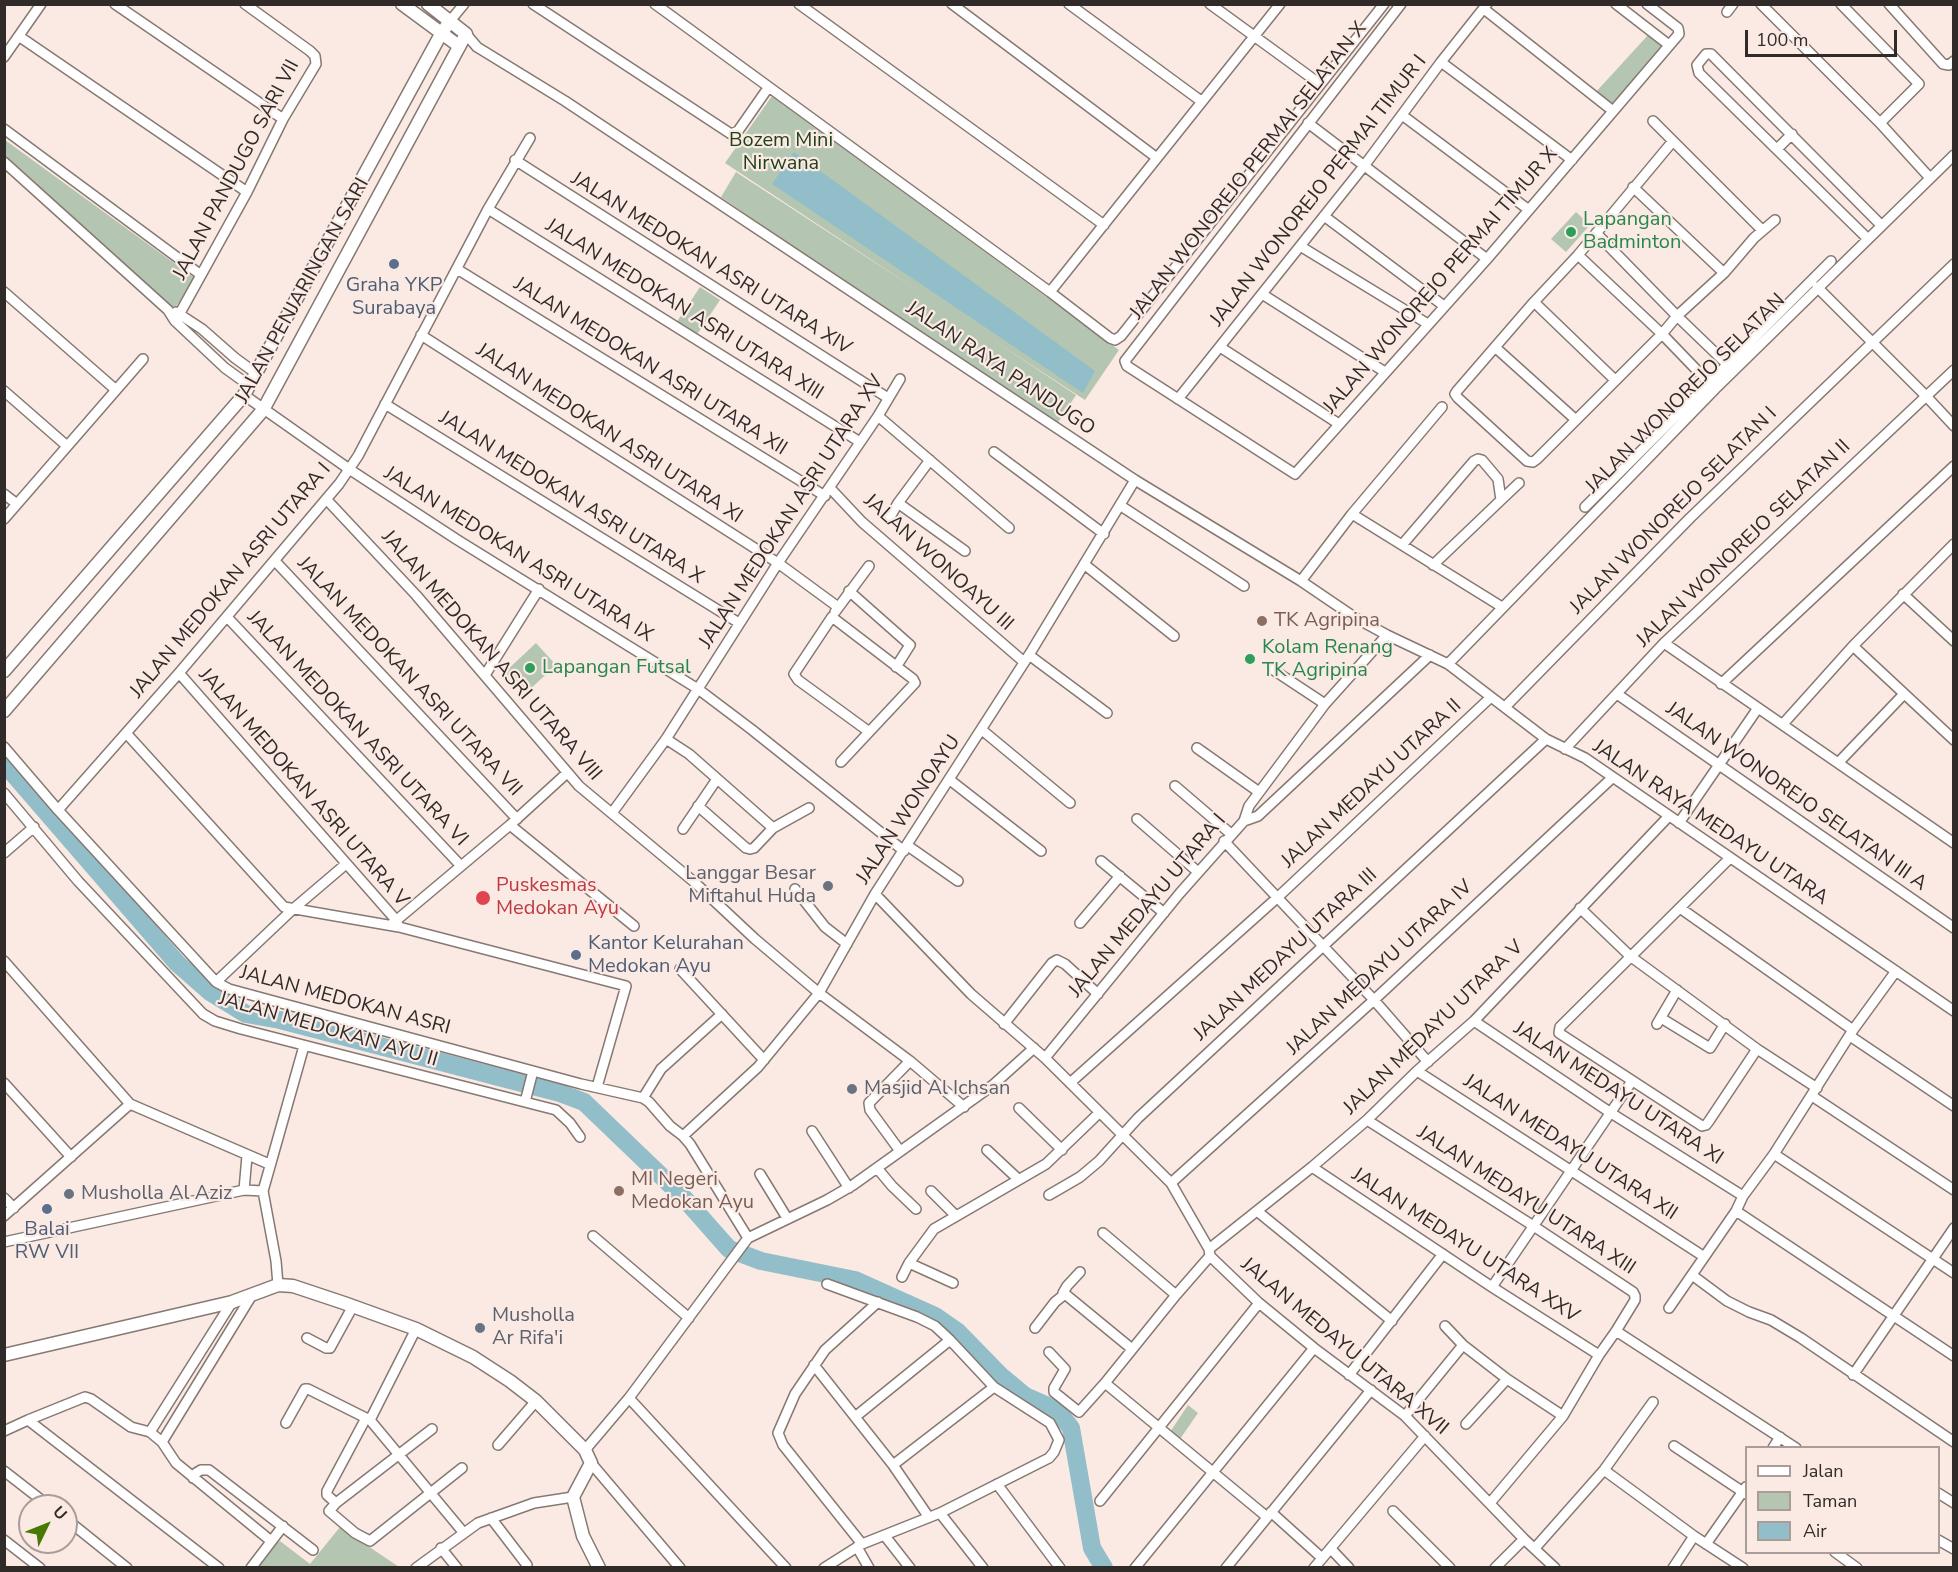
<!DOCTYPE html>
<style>
body{margin:0}
#map{position:relative;width:1958px;height:1572px;overflow:hidden;background:#fbeae4;font-family:"Nunito Sans",sans-serif}
canvas{display:block}
.frame{position:absolute;inset:0;border:6px solid #302a28;pointer-events:none}
.legend{position:absolute;left:1745px;top:1446px;width:195px;height:108px;box-sizing:border-box;background:#fbeae4;border:2px solid #aa9d99;margin:0;padding:8px 10px;list-style:none;font-size:18px;color:#302a28}
.legend li{display:flex;align-items:center;gap:12px;height:30px}
.legend b{width:30px;border:2px solid #aa9d99}
.north{position:absolute;left:18px;top:1494px;width:60px;height:60px;box-sizing:border-box;background:#fbeae4;border:2px solid #aa9d99;border-radius:50%;rotate:47deg;font-size:16px;font-weight:700;line-height:24px;text-align:center;color:#302a28}
.north::after{content:'';display:block;margin:auto;width:21px;height:27px;background:#477903;clip-path:polygon(50% 0,100% 100%,50% 72%,0 100%)}
.scale{position:absolute;left:1745px;top:30px;width:152px;height:27px;box-sizing:border-box;border:3px solid #302a28;border-top:0;padding-left:8px;font-size:18px;line-height:21px;white-space:nowrap;color:#302a28;-webkit-text-stroke:4px #fbeae4;paint-order:stroke}
</style>
<div id="map">
<canvas width="1958" height="1572"></canvas>
<div class="frame"></div>
<ul class="legend">
<li><b style="height:8px;background:#fff"></b>Jalan</li>
<li><b style="height:16px;background:#b4c5b1"></b>Taman</li>
<li><b style="height:16px;background:#91bec9"></b>Air</li>
</ul>
<div class="north">U</div>
<div class="scale">100 m</div>
</div>
<script>
const c = document.querySelector('canvas').getContext('2d');
c.lineJoin = 'round';
function fillPath(path, color) {
  c.fillStyle = color;
  c.fill(path, 'evenodd');
}
function toPath(rows) {
  const path = new Path2D();
  for (const r of rows) {
    path.moveTo(r[0], r[1]);
    for (let i = 2; i < r.length; i += 2) path.lineTo(r[i], r[i + 1]);
  }
  return path;
}
function strokePath(path, color, width, dash) {
  c.strokeStyle = color;
  c.lineWidth = width;
  c.lineCap = dash ? 'butt' : 'round';
  c.setLineDash(dash || []);
  c.stroke(path);
}
function write(font, color, halo, rows, align = 'center') {
  c.font = font + ' "Nunito Sans",sans-serif';
  c.lineWidth = 4.5;
  c.setLineDash([]);
  c.textBaseline = 'middle';
  c.strokeStyle = halo;
  c.fillStyle = color;
  for (const [text, x, y, turn = 0] of rows) {
    c.save();
    c.translate(x, y);
    c.rotate((+turn || 0) * Math.PI / 180);
    c.textAlign = isNaN(turn) ? turn : align;
    if (halo) c.strokeText(text, 0, 0);
    c.fillText(text, 0, 0);
    c.restore();
  }
}
fillPath(toPath([
 [1649,34,1666,46,1613,107,1595,93],
 [772,96,1119,350,1085,400,990,338,1076,395,1055,427,721,197,736,172,920,292,725,163],
 [5,140,196,279,174,309,5,160],
 [1576,212,1590,225,1566,252,1551,239],
 [700,287,720,300,696,336,676,323],
 [536,643,556,665,525,694,505,672],
 [1188,1405,1198,1413,1180,1439,1170,1432],
 [340,1527,399,1567,253,1568,274,1541,277,1543,280,1541,310,1564]
]), '#b4c5b1');
fillPath(toPath([
 [794,152,1095,371,1083,393,772,184]
]), '#91bec9');
strokePath(toPath([
 [4,763,177,963,210,992,246,1014,280,1020,560,1093,584,1102,683,1197,729,1249,761,1261,855,1280,935,1316,958,1332,1001,1376,1025,1396,1057,1410,1071,1428,1092,1548,1104,1568]
]), '#91bec9', 18);
const minor = toPath([
 [115,4,283,119],
 [533,4,731,134,738,131,768,88],
 [655,4,1050,292,1110,338,1115,340,1121,336,1384,4],
 [799,4,1104,225],
 [952,4,1157,158],
 [1069,4,1201,101],
 [1210,4,1320,84],
 [1401,4,1125,361,1127,366,1295,474,1487,259,1679,34,1678,28,1647,4],
 [1616,4,1669,45],
 [1761,4,1880,123,1930,178],
 [1841,4,1919,84,1880,123],
 [1889,4,1943,64,1949,65,1954,61],
 [1484,9,1613,111],
 [1727,12,1733,4],
 [450,21,464,4],
 [466,34,477,47,565,101,1135,480,1301,581,1354,617,1387,635,1448,664,1546,739,1585,758,1954,1011],
 [20,37,247,192],
 [4,57,41,4],
 [1441,62,1572,160],
 [1402,115,1529,210],
 [1653,121,1762,230],
 [1308,123,1487,259],
 [4,129,201,275],
 [1673,141,1578,255,1534,302,1457,391,1455,394,1458,398,1527,461,1533,462,1537,459,1662,334,1677,316,1724,273,1754,238,1775,220],
 [1777,149,1792,134],
 [515,160,888,398],
 [4,162,168,310,175,321,225,368,250,386],
 [1633,187,1724,273],
 [488,209,860,442],
 [1324,216,1444,306],
 [1596,233,1677,316,1732,369],
 [1867,238,1699,73,1697,65,1706,54,1711,54,1881,225],
 [1300,246,1428,324],
 [1578,255,1662,334,1714,388],
 [457,269,825,496],
 [1817,287,1926,396,1954,426],
 [4,292,116,390],
 [1050,292,1280,4],
 [1262,294,1385,372],
 [1534,302,1615,380],
 [176,312,202,329,235,358,257,374],
 [180,313,247,192,283,119,316,64,315,56,310,51,245,4],
 [421,335,778,563,838,607],
 [1220,347,1339,424],
 [1496,348,1576,420],
 [4,391,67,446],
 [244,395,349,469,456,539,698,689,751,729,904,851],
 [1178,399,1364,166,1441,62,1487,4],
 [385,404,739,623],
 [878,416,1009,528],
 [994,452,1104,534],
 [930,460,898,503,965,551],
 [830,488,862,522,1024,662],
 [4,494,17,504],
 [327,500,416,595,579,786,693,881,755,939,819,993,910,1061,964,1107],
 [1501,500,1519,483],
 [1121,506,1244,586],
 [1585,507,1831,261],
 [1352,514,1502,607],
 [890,517,898,503],
 [4,519,143,359],
 [1402,545,1474,461,1478,459,1482,460,1498,479,1501,500,1433,565],
 [275,561,517,819],
 [1084,564,1174,636],
 [1301,581,1352,514,1442,407],
 [849,591,910,645,896,667],
 [1903,594,1954,641],
 [835,612,869,566],
 [227,617,461,866],
 [1664,643,1954,843],
 [1853,646,1954,740],
 [1029,655,1107,713],
 [1448,664,1715,389,1954,155],
 [1272,669,1325,704],
 [179,673,396,920,399,927],
 [485,675,539,589],
 [1721,684,1954,466],
 [1617,694,1954,928],
 [1505,707,1690,518,1954,264],
 [1783,724,1853,646,1954,544],
 [982,730,1070,803],
 [126,733,284,907,399,927,626,986,597,1087],
 [666,739,689,754,773,828],
 [4,747,58,810,216,982,229,989,581,1084,643,1098,649,1102,670,1126,683,1136,690,1144,748,1238],
 [1197,748,1259,792],
 [1565,749,1664,643,1954,370],
 [841,762,915,683,913,679,832,617,794,674,798,680,868,731],
 [1838,763,1904,694],
 [950,780,1041,851],
 [1175,786,1231,834],
 [4,793,78,881,203,1014,215,1021,241,1029,556,1110,570,1123,580,1137],
 [698,806,746,848,750,849,754,848,773,828,809,808],
 [58,810,179,673,339,484,358,456,488,209,530,138],
 [612,813,666,739,778,563,878,416,900,379],
 [1137,819,1198,872],
 [1244,821,1258,816,1430,655],
 [1679,823,1758,708],
 [510,825,634,926],
 [683,829,717,779],
 [1224,841,1374,1000,1428,1062],
 [908,846,958,881],
 [4,853,34,827],
 [1730,858,1560,1027,1559,1033,1702,1126,1706,1125,1709,1121,1757,1049],
 [1101,861,1164,913],
 [795,889,825,927,847,944],
 [875,894,971,994,1045,1058,1171,1183,1209,1249,1210,1256],
 [1580,908,1630,956,1757,1049,1817,1088],
 [1680,908,1853,1030],
 [1080,923,1120,876],
 [392,924,510,825,567,773],
 [4,961,130,1104,269,1164],
 [680,969,764,1060],
 [216,982,292,910,346,864],
 [1661,1018,1710,1048,1725,1024],
 [1474,1021,1611,1113,1743,1196],
 [1004,1024,1052,963,1057,960,1065,964,1098,994],
 [1657,1024,1677,990],
 [1850,1036,1954,1106],
 [1045,1058,1180,893,1244,821,1249,806,1325,704,1387,635],
 [1417,1071,1703,1256],
 [4,1083,71,1157],
 [1070,1083,1278,897,1491,697],
 [1812,1096,1954,1190],
 [643,1098,661,1069,722,1014],
 [525,1102,533,1071],
 [1019,1108,1062,1150],
 [1367,1120,1532,1225,1633,1292,1635,1296,1635,1300,1616,1331,1599,1355,1563,1416,1490,1503],
 [812,1131,849,1188],
 [683,1136,758,1067,819,993,875,894,1029,655,1135,480],
 [987,1150,1018,1179],
 [900,1151,870,1110,869,1103,910,1061],
 [1774,1154,1954,1273],
 [1312,1167,1492,1287,1599,1355],
 [877,1168,892,1186,916,1209],
 [760,1174,787,1218],
 [1171,1183,1374,1000,1612,778],
 [244,1190,247,1156],
 [931,1191,955,1215],
 [1049,1195,1080,1177,1099,1161,1138,1118,1546,739],
 [4,1198,14,1208],
 [1257,1211,1392,1321],
 [1736,1211,1954,1356],
 [4,1216,130,1104],
 [1103,1233,1176,1295],
 [593,1236,689,1318],
 [4,1242,244,1190,263,1191],
 [1209,1249,1312,1167,1367,1120,1417,1071,1474,1021,1669,816],
 [1210,1256,1259,1303,1314,1348,1405,1416,1524,1539,1555,1568],
 [909,1263,953,1283],
 [1692,1275,1727,1301,1749,1312,1771,1320,1801,1338,1954,1442],
 [902,1277,909,1263,934,1229,1046,1164,1099,1113],
 [827,1284,917,1317,935,1326,950,1340],
 [278,1285,276,1261,263,1191,304,1046],
 [1492,1287,1632,1081],
 [1063,1293,1067,1286,1080,1272],
 [1669,1308,1736,1211,1743,1196,1774,1154,1853,1030,1896,971],
 [1445,1326,1463,1345,1507,1379,1563,1416],
 [1035,1328,1055,1302,1065,1294,1132,1349],
 [416,1329,370,1420,463,1532],
 [1616,1331,1796,1448],
 [307,1338,326,1348,330,1348,353,1306],
 [1049,1352,1065,1369,1054,1388,1054,1392,1079,1412,1105,1383,1176,1295,1210,1256],
 [814,1365,855,1417],
 [1349,1375,1443,1254],
 [1853,1375,1954,1228],
 [1105,1383,1267,1517],
 [629,1398,786,1568],
 [1405,1416,1463,1345],
 [28,1420,85,1397,91,1399,131,1427,150,1432],
 [286,1423,305,1389,308,1389,370,1420],
 [1466,1424,1507,1379],
 [432,1429,336,1503,329,1511,355,1533,370,1541,462,1468],
 [4,1431,28,1420,219,1568],
 [150,1432,162,1442,176,1463,271,1541],
 [150,1432,232,1302],
 [162,1442,252,1295],
 [498,1445,536,1401],
 [1674,1446,1746,1494],
 [1773,1448,1780,1437],
 [585,1450,629,1398,748,1238,827,1200,853,1185,993,1085,1034,1048],
 [591,1463,680,1568],
 [893,1465,994,1387],
 [1604,1470,1694,1536,1743,1568],
 [4,1471,49,1506],
 [193,1478,196,1473,201,1470,209,1470,313,1550],
 [997,1484,1060,1568],
 [1938,1493,1954,1503],
 [1100,1501,1259,1303],
 [336,1503,327,1495,327,1491,366,1418],
 [1393,1511,1450,1568],
 [1271,1512,1322,1558],
 [940,1513,983,1568],
 [491,1518,527,1565],
 [66,1519,127,1568],
 [885,1536,910,1568],
 [4,1540,40,1568],
 [1938,1540,1954,1549],
 [862,1544,783,1445,778,1433,795,1394,825,1350,878,1302],
 [1706,1544,1746,1487],
 [857,1547,869,1568],
 [441,1548,457,1568],
 [1535,1548,1604,1470,1653,1402],
 [1331,1549,1349,1568],
 [1835,1552,1857,1568],
 [251,1568,283,1526],
 [416,1568,478,1523,534,1503,573,1497],
 [824,1568,862,1544,940,1513,1049,1458,1054,1452,1059,1440,1050,1423,994,1387,950,1340,855,1417,893,1465,928,1516],
 [1135,1568,1314,1348],
 [1226,1568,1371,1390],
 [1314,1568,1425,1436],
 [1495,1568,1524,1539],
 [1673,1568,1694,1536]
]);
const tertiary = toPath([
 [402,4,459,46],
 [4,671,244,395,441,34,450,21],
 [4,711,263,410,466,34,428,4],
 [4,1355,232,1302,278,1285,293,1286,344,1303,416,1329,473,1357,510,1381,536,1401,585,1450,591,1463,573,1497,583,1536,599,1568]
]);
strokePath(minor, '#867872', 12);
strokePath(tertiary, '#867872', 15);
strokePath(minor, '#fff', 9);
strokePath(tertiary, '#fff', 12);
for (const [x, y, r, color] of [
 [1571,232,6,"#2e9e5b"],
 [394,264,6,"#5c6f8a"],
 [1262,621,6,"#8d6e63"],
 [1250,659,6,"#2e9e5b"],
 [530,668,6,"#2e9e5b"],
 [828,886,6,"#6b7280"],
 [483,898,8,"#e0444e"],
 [576,955,6,"#5c6f8a"],
 [852,1089,6,"#6b7280"],
 [619,1191,6,"#8d6e63"],
 [69,1194,6,"#6b7280"],
 [47,1209,6,"#5c6f8a"],
 [480,1328,6,"#6b7280"]
]) {
  const dot = new Path2D();
  dot.arc(x, y, r, 0, 2 * Math.PI);
  c.fillStyle = color;
  c.fill(dot);
  strokePath(dot, '#fbeae4', 2);
}
write('20px', '#1e4218', '#fbeae4', [
 ["Bozem Mini",781,141],
 ["Nirwana",781,164]
]);
write('20px', '#302a28', '#fbeae4', [
 ["JALAN PANDUGO SARI VII",237,170,-62],
 ["JALAN WONOREJO PERMAI SELATAN X",1249,171,-52],
 ["JALAN WONOREJO PERMAI TIMUR I",1319,191,-52],
 ["JALAN MEDOKAN ASRI UTARA XIV",711,264,32],
 ["JALAN WONOREJO PERMAI TIMUR X",1441,281,-49],
 ["JALAN PENJARINGAN SARI",303,291,-61],
 ["JALAN MEDOKAN ASRI UTARA XIII",684,310,32],
 ["JALAN MEDOKAN ASRI UTARA XII",650,367,32],
 ["JALAN RAYA PANDUGO",1000,369,34],
 ["JALAN WONOREJO SELATAN",1686,394,-45],
 ["JALAN MEDOKAN ASRI UTARA XI",609,434,33],
 ["JALAN MEDOKAN ASRI UTARA X",571,498,32],
 ["JALAN WONOREJO SELATAN I",1674,511,-45],
 ["JALAN MEDOKAN ASRI UTARA XV",792,512,-57],
 ["JALAN WONOREJO SELATAN II",1744,544,-44],
 ["JALAN MEDOKAN ASRI UTARA IX",518,555,32],
 ["JALAN WONOAYU III",938,563,42],
 ["JALAN MEDOKAN ASRI UTARA I",231,581,-50],
 ["JALAN MEDOKAN ASRI UTARA VIII",491,656,49],
 ["JALAN MEDOKAN ASRI UTARA VII",409,677,47],
 ["JALAN MEDOKAN ASRI UTARA VI",357,729,47],
 ["JALAN MEDAYU UTARA II",1372,784,-43],
 ["JALAN MEDOKAN ASRI UTARA V",303,788,49],
 ["JALAN WONOREJO SELATAN III A",1796,797,35],
 ["JALAN WONOAYU",909,810,-57],
 ["JALAN RAYA MEDAYU UTARA",1710,823,34],
 ["JALAN MEDAYU UTARA I",1148,906,-50],
 ["JALAN MEDAYU UTARA III",1286,955,-43],
 ["JALAN MEDAYU UTARA IV",1380,968,-43],
 ["JALAN MEDOKAN ASRI",345,1001,15],
 ["JALAN MEDAYU UTARA V",1434,1028,-44],
 ["JALAN MEDOKAN AYU II",328,1030,16],
 ["JALAN MEDAYU UTARA XI",1618,1094,33],
 ["JALAN MEDAYU UTARA XII",1570,1148,33],
 ["JALAN MEDAYU UTARA XIII",1526,1201,33],
 ["JALAN MEDAYU UTARA XXV",1465,1246,33],
 ["JALAN MEDAYU UTARA XVII",1344,1347,40]
]);
write('20px', '#27864d', '#fbeae4', [
 ["Lapangan",1583,220],
 ["Badminton",1583,243],
 ["Kolam Renang",1262,648],
 ["TK Agripina",1262,671],
 ["Lapangan Futsal",542,668]
], 'left');
write('20px', '#4e5e75', '#fbeae4', [
 ["Graha YKP",394,286],
 ["Surabaya",394,309],
 ["Kantor Kelurahan",588,944,"left"],
 ["Medokan Ayu",588,967,"left"],
 ["Balai",47,1230],
 ["RW VII",47,1253]
]);
write('20px', '#785e54', '#fbeae4', [
 ["TK Agripina",1274,621],
 ["MI Negeri",631,1180],
 ["Medokan Ayu",631,1203]
], 'left');
write('20px', '#5b616d', '#fbeae4', [
 ["Langgar Besar",816,874,"right"],
 ["Miftahul Huda",816,897,"right"],
 ["Masjid Al Ichsan",864,1089],
 ["Musholla Al Aziz",81,1194],
 ["Musholla",492,1316],
 ["Ar Rifa'i",492,1339]
], 'left');
write('20px', '#be3a42', '#fbeae4', [
 ["Puskesmas",496,886],
 ["Medokan Ayu",496,909]
], 'left');
</script>
